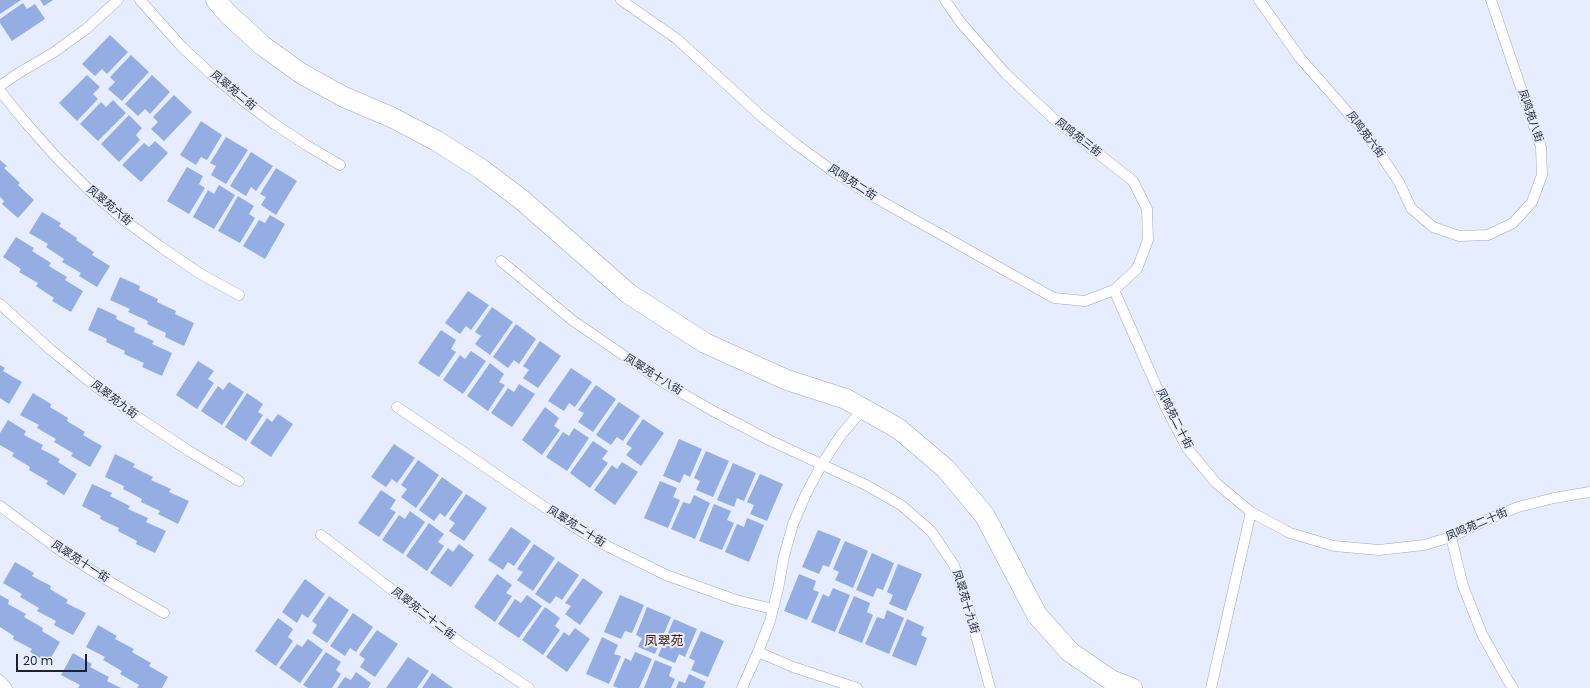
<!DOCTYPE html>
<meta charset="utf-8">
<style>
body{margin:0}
#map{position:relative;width:1590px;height:688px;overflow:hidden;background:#e5edfe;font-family:Poppins,sans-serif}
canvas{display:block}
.scale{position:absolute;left:16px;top:654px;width:71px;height:18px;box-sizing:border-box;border:2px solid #1f222a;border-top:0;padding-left:5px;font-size:12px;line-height:14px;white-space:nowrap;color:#1f222a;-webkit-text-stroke:3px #e5edfe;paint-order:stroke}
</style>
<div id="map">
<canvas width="1590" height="688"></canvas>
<div class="scale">20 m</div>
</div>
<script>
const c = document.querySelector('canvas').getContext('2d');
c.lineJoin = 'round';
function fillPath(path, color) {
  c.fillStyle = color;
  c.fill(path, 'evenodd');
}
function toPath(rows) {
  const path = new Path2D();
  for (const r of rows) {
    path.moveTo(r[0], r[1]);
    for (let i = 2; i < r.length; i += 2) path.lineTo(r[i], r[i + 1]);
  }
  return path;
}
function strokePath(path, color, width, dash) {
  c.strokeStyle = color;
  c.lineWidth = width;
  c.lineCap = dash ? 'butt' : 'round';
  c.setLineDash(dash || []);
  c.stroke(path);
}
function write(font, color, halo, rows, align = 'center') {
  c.font = font + ' Poppins,"Noto Sans SC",sans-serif';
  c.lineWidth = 4;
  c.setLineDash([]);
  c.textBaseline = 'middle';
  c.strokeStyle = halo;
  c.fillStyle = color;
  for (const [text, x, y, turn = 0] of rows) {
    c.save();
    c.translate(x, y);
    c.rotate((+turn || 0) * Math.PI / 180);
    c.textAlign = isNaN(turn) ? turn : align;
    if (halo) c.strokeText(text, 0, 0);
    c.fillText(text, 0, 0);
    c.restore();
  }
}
fillPath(toPath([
 [0,0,21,0,0,14],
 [40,0,53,0,44,6],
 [23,3,27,9,35,4,45,19,12,41,0,23,0,19],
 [110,35,128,52,107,74,102,69,95,76,82,64],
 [131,55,149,72,122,101,108,89,115,82,110,77],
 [87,75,100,87,93,94,98,99,77,121,59,103],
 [152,75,170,92,150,114,145,109,138,116,125,104],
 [174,95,192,112,164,141,151,129,158,122,153,117],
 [113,100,126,113,98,141,80,124,101,102,106,107],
 [129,115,142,128,136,135,140,140,119,162,101,144],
 [201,121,222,135,207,160,201,157,196,165,180,155],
 [226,137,248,150,226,184,211,175,216,166,210,163],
 [155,141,168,153,141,182,122,165,144,143,149,147],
 [251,152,273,166,256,191,251,187,246,196,230,186],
 [0,160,7,166,4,168,20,183,18,185,34,200,18,218,2,204,4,201,0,197],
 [187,167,203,176,199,184,205,188,189,214,167,201],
 [276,168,297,181,276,215,261,205,266,197,260,194],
 [219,185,235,195,214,229,193,217,208,190,214,194],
 [238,196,254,206,249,214,255,218,240,243,218,231],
 [42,212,61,223,59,226,77,238,76,240,94,252,92,255,110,266,97,287,79,276,81,273,62,262,64,259,46,247,48,244,29,233],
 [270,215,285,224,265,259,243,246,259,220,265,223],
 [16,237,34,248,32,251,51,263,49,266,67,277,65,280,83,291,71,312,52,301,54,298,36,286,38,283,19,272,21,269,3,257],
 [120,277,140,286,139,290,158,299,157,302,176,311,175,314,194,323,184,346,165,337,166,333,147,324,148,321,128,312,130,309,110,300],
 [468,291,489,305,471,330,466,326,460,334,445,323],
 [98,307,117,316,116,319,135,328,134,332,154,341,152,344,172,353,162,376,142,367,144,363,124,354,125,351,106,342,107,339,88,330],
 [492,307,513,322,490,355,475,344,481,336,475,332],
 [516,324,536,339,519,364,514,360,508,368,493,357],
 [441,330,456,340,451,349,456,352,439,377,418,363],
 [540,341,561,356,538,388,523,378,529,370,523,366],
 [471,351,486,361,463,394,443,380,460,355,465,359],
 [198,361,214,371,208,379,214,383,197,409,176,395],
 [490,363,504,374,499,382,505,385,488,411,467,396],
 [0,365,5,368,3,371,22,382,9,404,0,398],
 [571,368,592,382,575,407,569,403,564,411,548,401],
 [229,382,244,392,222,425,201,411,218,386,223,390],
 [519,384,535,394,512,427,491,413,508,388,514,392],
 [596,385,616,399,593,432,578,422,584,413,578,410],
 [33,393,51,404,50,407,68,418,67,421,85,432,83,435,102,446,90,467,71,456,73,453,54,442,56,439,37,428,39,425,20,415],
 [247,393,263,404,258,412,263,415,246,441,225,427],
 [619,402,640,416,623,441,617,437,611,445,596,435],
 [545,407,559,418,554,426,560,430,542,455,522,440],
 [278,414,293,424,271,457,250,443,267,418,272,422],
 [643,419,664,433,641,466,626,455,632,448,626,444],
 [8,420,26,431,24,435,43,445,41,449,60,459,58,462,77,474,64,495,46,484,48,481,29,470,30,467,12,456,14,453,0,445,0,433],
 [574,428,589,438,567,471,546,457,563,432,569,436],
 [679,439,702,449,690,477,684,474,680,483,663,476],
 [593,441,608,451,602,459,608,463,590,488,570,473],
 [394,444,415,458,397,483,392,479,386,487,371,477],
 [706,451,729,461,713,497,696,490,700,481,694,478],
 [115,454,135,464,133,467,153,477,151,480,171,489,169,492,189,501,178,524,158,514,160,511,141,502,142,499,123,489,124,486,105,477],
 [418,460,439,475,416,508,401,497,407,489,401,485],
 [622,462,638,472,615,505,594,490,612,465,617,469],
 [733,463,756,473,744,501,737,498,734,507,717,500],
 [760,474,783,484,767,521,750,514,754,505,747,502],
 [442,477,463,492,445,517,440,513,434,521,419,510],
 [660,481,677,488,673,497,680,500,668,528,644,518],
 [92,484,112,493,110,496,130,506,128,509,148,518,146,522,166,531,155,553,136,544,137,541,118,531,119,528,100,519,101,516,82,506],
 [381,490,396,500,390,509,396,512,379,537,358,523],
 [466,494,487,508,464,541,449,531,455,523,449,519],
 [694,495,710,503,695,539,671,529,683,502,690,504],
 [714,504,731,511,727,520,734,523,722,550,699,541],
 [410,511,425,522,403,554,382,540,399,515,405,519],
 [747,518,764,525,749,562,725,552,737,524,744,527],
 [429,523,444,534,438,542,444,546,427,571,406,556],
 [511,527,531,541,514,566,508,562,503,570,488,560],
 [818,530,841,539,829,567,823,565,819,574,802,567],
 [845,541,868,551,853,588,835,580,839,572,833,569],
 [459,544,474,555,451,587,430,573,448,548,453,552],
 [534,544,555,558,533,591,517,580,523,572,517,569],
 [872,553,894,563,883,590,877,588,873,597,856,590],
 [558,561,579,575,562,600,556,596,550,604,535,594],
 [15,562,34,573,32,576,51,586,50,589,68,600,66,603,86,613,73,635,54,625,56,621,37,611,39,608,20,597,22,594,3,583],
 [898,564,922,574,906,611,889,604,893,595,887,592],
 [497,574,512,585,506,593,512,596,495,622,474,607],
 [799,574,816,581,813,590,819,592,807,620,784,611],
 [583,578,603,592,580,625,565,614,571,606,565,603],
 [305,579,325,594,308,618,302,614,297,623,282,612],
 [833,588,850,595,835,632,811,622,823,594,829,597],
 [0,595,9,600,8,604,26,614,24,617,43,628,42,631,60,642,48,663,30,652,32,649,13,639,14,636,0,627],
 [527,595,542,606,519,638,498,624,515,599,521,603],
 [620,595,644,605,632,633,625,631,621,639,604,632],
 [329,596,349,610,327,643,312,633,317,625,312,621],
 [854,596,870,603,867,612,873,615,862,643,838,633],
 [545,607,560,618,555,626,560,630,543,655,522,640],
 [647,607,671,617,655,654,638,647,642,638,636,635],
 [887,610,904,618,889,654,865,644,877,617,884,619],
 [353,613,373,627,356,652,350,648,345,656,330,646],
 [278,618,293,629,288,637,293,641,276,666,255,651],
 [674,619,697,629,685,657,679,654,675,663,658,656],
 [907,619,924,627,921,635,927,638,916,666,892,656],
 [98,625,117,636,115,639,134,649,132,652,151,663,149,666,168,677,162,688,137,688,139,685,120,674,122,671,103,660,105,657,86,647],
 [575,628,590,639,567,672,546,657,564,632,569,636],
 [377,630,398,644,375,677,360,667,365,659,359,655],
 [701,631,724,641,708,677,691,670,695,661,689,658],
 [602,637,618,645,614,654,621,656,609,684,586,674],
 [308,639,323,650,300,683,279,668,297,644,302,647],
 [326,652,341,662,336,670,341,674,332,688,308,688,303,685],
 [635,652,652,659,639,688,618,688,613,686,625,658,631,661],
 [73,653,92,664,90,667,109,677,107,681,121,688,78,688,80,685,61,675],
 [408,657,429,671,417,688,386,688],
 [655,660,672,667,669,676,675,679,671,688,644,688],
 [356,672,371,683,368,688,337,688,345,677,351,680],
 [432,673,453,688,422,688],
 [689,674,706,682,703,688,676,688,679,681,685,683]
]), '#94aee4');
const lane = toPath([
 [140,0,182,47,211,74,241,99,273,123,306,145,340,165],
 [621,0,677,39,761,116,797,145,834,172,865,192,1054,298,1085,301,1114,290,1137,269,1148,240,1147,209,1133,181,1055,120,1006,74,961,23,945,0],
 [1259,0,1300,58,1365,132,1399,182,1411,208,1433,227,1459,236,1488,235,1513,223,1532,202,1542,175,1541,147,1491,0],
 [0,86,17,74,53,53,86,29,118,0],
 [0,91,26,123,57,158,89,190,124,220,161,247,199,273,239,295],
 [501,261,572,320,661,381,713,411,767,439,866,485,901,505,931,531,954,565,967,602,990,688],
 [1114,290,1166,408,1187,448,1216,483,1251,512,1290,533,1334,546,1379,550,1424,545,1451,537,1484,521,1518,507,1554,498,1590,492],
 [0,304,51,350,95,386,142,420,189,451,239,481],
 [397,407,568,523,599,542,666,575,736,600,773,609],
 [0,506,61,551,112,583,164,613],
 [321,535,461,643,529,688],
 [1451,537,1463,586,1482,634,1507,679,1513,688],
 [758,652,793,667,857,688],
 [0,680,7,688],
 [742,688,758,652,770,621,778,589,784,556,793,524,806,494,822,464,841,435,863,409],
 [1211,688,1251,512]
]);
const street = toPath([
 [216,0,228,14,263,46,302,74,344,97,391,117,437,141,481,169,522,200,629,294,705,343,787,380,846,399,899,429,946,469,985,516,1037,615,1070,652,1111,680,1132,688]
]);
strokePath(lane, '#9fa9bd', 11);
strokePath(street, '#9fa9bd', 21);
strokePath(lane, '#fff', 10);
strokePath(street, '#fff', 20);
write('11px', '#1f222a', '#e5edfe', [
 ["凤翠苑二街",233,91,39],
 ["凤鸣苑八街",1530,116,71],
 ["凤鸣苑六街",1365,135,53],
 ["凤鸣苑三街",1078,138,38],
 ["凤鸣苑二街",852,183,33],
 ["凤翠苑六街",109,206,40],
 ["凤翠苑十八街",653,375,32],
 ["凤翠苑九街",114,400,37],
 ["凤鸣苑二十街",1174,419,63],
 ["凤鸣苑二十街",1477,525,-23],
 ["凤翠苑二十街",576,527,32],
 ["凤翠苑十一街",80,562,33],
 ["凤翠苑十九街",965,602,73],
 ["凤翠苑二十二街",423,614,38]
]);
write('13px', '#4a1d00', '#e5edfe', [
 ["凤翠苑",664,642]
]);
</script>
